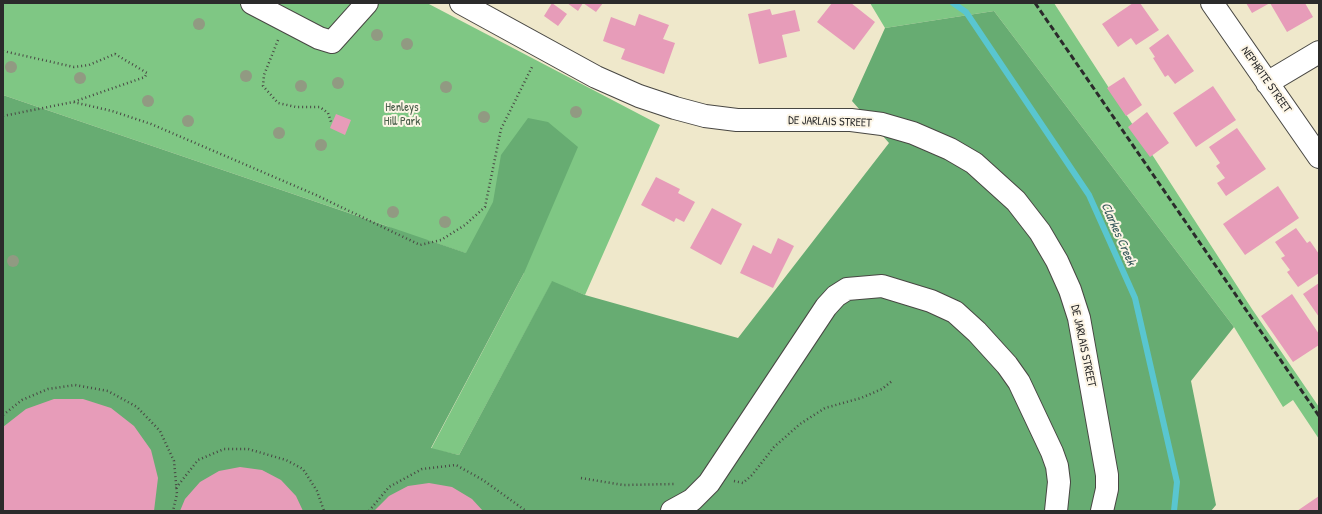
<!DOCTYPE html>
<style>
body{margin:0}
#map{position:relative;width:1322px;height:514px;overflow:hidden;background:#efe8cb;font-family:"Patrick Hand",sans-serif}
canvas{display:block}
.frame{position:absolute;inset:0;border:4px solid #2b2b2b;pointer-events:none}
</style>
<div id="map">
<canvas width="1322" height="514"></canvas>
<div class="frame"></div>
</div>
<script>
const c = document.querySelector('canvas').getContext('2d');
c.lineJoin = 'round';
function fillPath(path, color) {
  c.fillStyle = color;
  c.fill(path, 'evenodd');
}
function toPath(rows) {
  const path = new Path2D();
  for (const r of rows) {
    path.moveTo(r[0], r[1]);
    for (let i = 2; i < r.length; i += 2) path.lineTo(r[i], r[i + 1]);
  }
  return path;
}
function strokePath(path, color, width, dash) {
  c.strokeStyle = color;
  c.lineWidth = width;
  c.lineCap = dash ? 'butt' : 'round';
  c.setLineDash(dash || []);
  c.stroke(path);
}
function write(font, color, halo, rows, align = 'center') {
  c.font = font + ' "Patrick Hand",sans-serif';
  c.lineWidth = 4;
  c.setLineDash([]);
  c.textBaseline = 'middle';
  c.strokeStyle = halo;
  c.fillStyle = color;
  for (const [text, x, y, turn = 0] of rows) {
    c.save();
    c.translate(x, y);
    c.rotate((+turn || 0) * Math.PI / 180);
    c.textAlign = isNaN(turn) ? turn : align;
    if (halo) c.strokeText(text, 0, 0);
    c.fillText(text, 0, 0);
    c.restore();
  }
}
fillPath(toPath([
 [3,3,427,3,660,125,585,295,552,282,459,455,431,449,524,273,427,240,421,242,387,226,3,95],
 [870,3,1054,3,1252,309,1319,407,1319,439,1293,400,1283,407,1234,327,994,11,885,28]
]), '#7fc784');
fillPath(toPath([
 [994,11,1234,327,1191,381,1216,505,1211,511,3,511,3,95,466,253,493,202,501,155,528,118,548,122,578,147,524,273,431,448,459,455,552,281,585,295,738,338,889,143,852,101,885,28]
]), '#67ac72');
strokePath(toPath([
 [953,3,966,12,1089,195,1135,298,1177,482,1174,511]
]), '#59c6d0', 6);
fillPath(toPath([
 [552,3,567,14,558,26,544,16],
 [567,3,603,3,596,12,583,3,578,11],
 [832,3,851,3,875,22,854,50,817,22],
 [1133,3,1140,3,1159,30,1136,45,1131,38,1118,47,1102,24],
 [1246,3,1270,3,1252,13],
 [1270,3,1305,3,1313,17,1287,32],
 [770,9,772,15,795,10,800,31,782,35,787,57,759,64,748,14],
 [639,14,669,25,663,39,675,43,664,74,621,59,625,49,603,41,611,17,635,26],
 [1168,34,1194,71,1175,84,1168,75,1165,77,1153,58,1155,57,1149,48],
 [1124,77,1142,105,1126,116,1107,88],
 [1213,86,1236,120,1196,147,1173,113],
 [1147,112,1169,143,1150,157,1128,127],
 [336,114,351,120,345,135,330,128],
 [1237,128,1266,169,1226,196,1217,183,1225,178,1216,166,1220,163,1209,147],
 [656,177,680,189,678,193,695,202,684,222,676,218,674,222,641,205],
 [1278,186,1299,218,1245,255,1223,224],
 [712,208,742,224,721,265,690,248],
 [1296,228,1307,243,1310,241,1319,254,1319,273,1298,287,1287,272,1290,270,1281,258,1285,256,1275,242],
 [778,238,794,246,773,288,740,273,753,245,771,254],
 [1319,283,1319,317,1303,294],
 [1292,294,1319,334,1319,345,1293,362,1261,316],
 [54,399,83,399,111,408,134,426,151,450,158,478,154,511,3,511,3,427,26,409],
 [240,467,262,470,281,480,296,496,303,511,180,511,185,499,200,482,219,471],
 [429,483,452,487,472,499,483,511,374,511,389,496,408,486],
 [1319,496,1319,511,1297,511]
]), '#e79cb9');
const minor = toPath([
 [252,3,319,38,332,42,367,3],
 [461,3,596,77,639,96,675,108,705,116,737,120,851,120,882,124,913,133,950,149,974,163,1016,201,1040,232,1057,261,1070,290,1079,318,1107,475,1107,489,1102,511],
 [1212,3,1319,157],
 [1267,83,1319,52],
 [672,511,692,500,709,483,826,307,836,296,847,289,882,286,931,301,955,312,977,332,1007,365,1019,382,1052,452,1057,466,1059,482,1056,511]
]);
strokePath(minor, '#484743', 24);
strokePath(toPath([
 [278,40,264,75,263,86,278,103,296,107,320,107,328,113,331,122],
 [3,51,74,67,89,65,115,54,147,73,145,77,73,102],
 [3,116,73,102,112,111,151,124,316,195,420,245,441,240,465,225,485,207,501,129,533,65],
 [3,415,22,400,48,389,75,385,108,391,137,407,160,431,174,461,177,494,173,511],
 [581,478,623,485,675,484],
 [734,481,743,483,752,475,774,447,800,424,825,408,861,398,882,389,892,381],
 [176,488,198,460,224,449,248,449,286,460,303,469,317,491,324,511],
 [369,511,389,487,422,469,456,465,483,480,526,511]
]), '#484743', 2.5, [1, 3]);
strokePath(minor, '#fff', 22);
strokePath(toPath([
 [1035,3,1319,416]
]), '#2b2b2b', 3, [6, 3]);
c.fillStyle = '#919a82';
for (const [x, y] of [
 [199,24],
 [377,35],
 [407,44],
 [11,67],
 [246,76],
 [80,78],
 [338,83],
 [301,86],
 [446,87],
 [148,101],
 [576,112],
 [484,117],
 [188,121],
 [279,133],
 [321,145],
 [393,212],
 [445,222],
 [13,261]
]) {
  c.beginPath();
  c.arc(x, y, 6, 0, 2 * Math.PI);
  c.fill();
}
write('12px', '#2b2b2b', '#fcf5e5', [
 ["NEPHRITE STREET",1266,80,55],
 ["DE JARLAIS STREET",830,122,2],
 ["DE JARLAIS STREET",1083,346,78]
]);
write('12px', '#445a46', '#fcf5e5', [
 ["Henleys",402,108],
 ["Hill Park",402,122]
]);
write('italic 13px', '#395a5d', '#fcf5e5', [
 ["Clarkes Creek",1118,234,66]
]);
</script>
